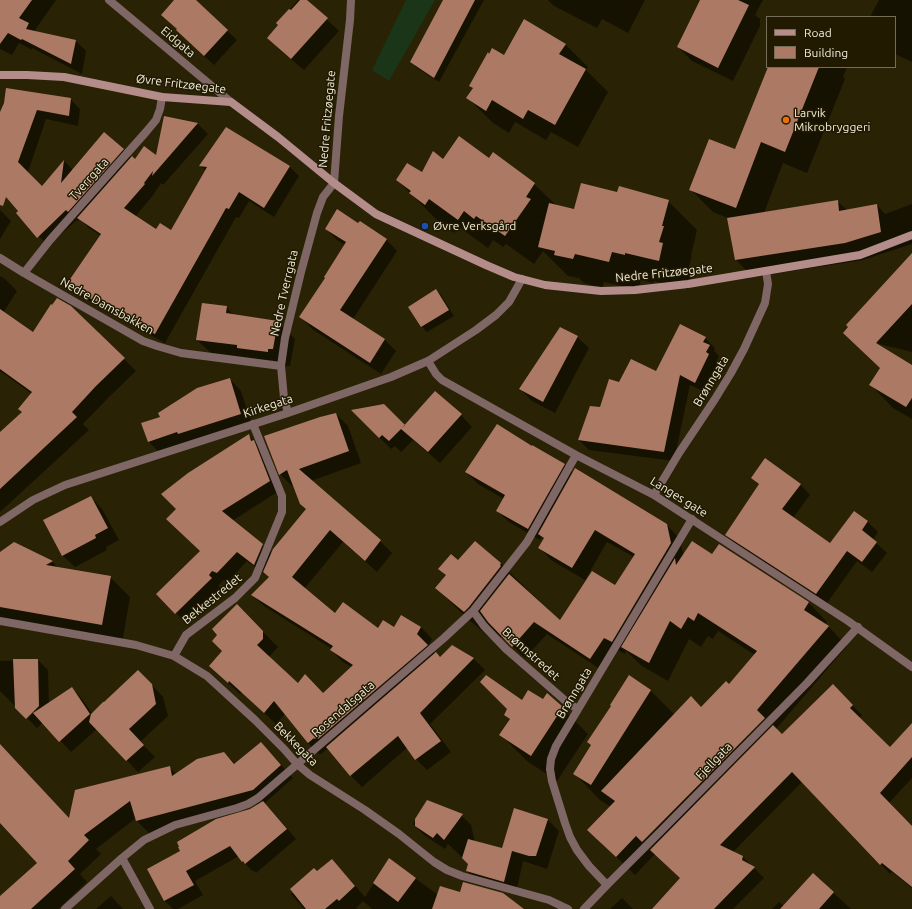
<!DOCTYPE html>
<meta charset="utf-8">
<style>
body{margin:0}
#map{position:relative;width:912px;height:909px;overflow:hidden;background:#2a2205;font-family:Ubuntu,sans-serif}
canvas{display:block}
.legend{position:absolute;left:766px;top:16px;width:130px;height:52px;box-sizing:border-box;background:#211900;border:1px solid #746d58;margin:0;padding:5px 7px;list-style:none;font-size:12px;color:#f0ecdb}
.legend li{display:flex;align-items:center;gap:8px;height:20px}
.legend b{width:20px;border:1px solid #746d58}
</style>
<div id="map">
<canvas width="912" height="909"></canvas>
<ul class="legend">
<li><b style="height:5px;background:#b48d8b"></b>Road</li>
<li><b style="height:11px;background:#ac7965"></b>Building</li>
</ul>
</div>
<script>
const c = document.querySelector('canvas').getContext('2d');
c.lineJoin = 'round';
function fillPath(path, color) {
  c.fillStyle = color;
  c.fill(path, 'evenodd');
}
function toPath(rows) {
  const path = new Path2D();
  for (const r of rows) {
    path.moveTo(r[0], r[1]);
    for (let i = 2; i < r.length; i += 2) path.lineTo(r[i], r[i + 1]);
  }
  return path;
}
function strokePath(path, color, width, dash) {
  c.strokeStyle = color;
  c.lineWidth = width;
  c.lineCap = dash ? 'butt' : 'round';
  c.setLineDash(dash || []);
  c.stroke(path);
}
function write(font, color, halo, rows, align = 'center') {
  c.font = font + ' Ubuntu,sans-serif';
  c.lineWidth = 3;
  c.setLineDash([]);
  c.textBaseline = 'middle';
  c.strokeStyle = halo;
  c.fillStyle = color;
  for (const [text, x, y, turn = 0] of rows) {
    c.save();
    c.translate(x, y);
    c.rotate((+turn || 0) * Math.PI / 180);
    c.textAlign = isNaN(turn) ? turn : align;
    if (halo) c.strokeText(text, 0, 0);
    c.fillText(text, 0, 0);
    c.restore();
  }
}
fillPath(toPath([
 [406,0,435,0,389,81,372,70]
]), '#1b3519');
fillPath(toPath([
 [0,0,56,0,35,30,37,32,76,41,86,51,82,74,32,48,32,50,19,43,12,55,0,49],
 [175,0,194,0,237,40,214,65,187,40],
 [298,0,306,0,339,31,304,70,280,50,269,38,280,25,278,23],
 [445,0,484,0,439,82,417,68,411,62],
 [548,0,645,0,628,33,602,19,597,28,554,6],
 [701,0,763,0,755,15,760,19,760,26,733,81,692,61,678,47],
 [879,0,912,0,912,62,895,54,895,17,870,17],
 [565,44,588,67,586,70,608,92,578,147,551,132,546,140,515,122,509,133,493,123,470,100,473,89,470,86,505,56],
 [769,67,847,67,843,77,845,79,807,173,783,163,764,213,837,201,847,210,877,205,885,214,912,204,912,244,863,260,753,277,736,260,728,218,713,212,690,189,736,150],
 [70,99,80,109,78,126,46,119,28,172,42,187,64,161,73,170,123,150,132,158,136,160,157,157,165,118,198,124,208,134,163,185,161,183,154,194,135,217,156,231,172,232,206,171,201,166,289,166,299,176,274,217,249,201,239,218,236,217,165,343,77,294,67,284,101,236,89,228,80,219,78,221,77,220,48,246,39,236,0,180,0,115],
 [489,159,534,184,557,206,575,210,617,194,668,201,697,230,691,255,692,256,688,270,692,273,688,289,654,281,653,283,641,280,638,290,604,282,602,288,584,283,579,278,568,276,543,251,534,264,506,244,503,247,493,240,488,248,459,227,454,233,439,222,397,180,423,173,443,160],
 [0,210,11,221,0,239],
 [326,229,386,239,397,251,353,319,385,340,396,351,381,374,312,329,301,317,345,245,337,240],
 [912,254,912,352,879,344,853,318],
 [0,276,5,279,17,291,3,313,33,334,124,359,136,371,108,398,83,424,89,430,0,512,0,434,23,412,32,394,0,371],
 [436,290,441,295,454,316,427,332,422,327,409,307],
 [226,307,234,315,277,322,295,339,290,366,285,366,285,368,215,357,197,340],
 [577,337,589,348,555,413,532,401,520,389],
 [705,338,715,348,714,351,719,356,716,362,719,365,705,392,690,385,674,461,589,450,579,440,601,408,619,384,657,372],
 [912,367,912,419,893,408,871,385],
 [230,379,241,391,252,425,161,454,149,442,143,424,161,417],
 [353,411,405,427,461,415,472,427,440,463,413,440,401,452,395,446,391,449],
 [336,414,348,426,361,463,311,481,380,541,392,553,377,572,343,542,304,589,335,615,378,629,421,627,432,639,428,646,440,658,452,646,474,659,485,670,430,724,451,752,427,770,416,759,407,748,362,787,351,776,328,749,328,750,327,749,321,754,319,754,307,742,285,714,276,724,242,692,240,694,210,666,223,651,219,635,237,606,278,647,269,657,299,684,324,694,352,667,343,662,331,650,332,649,264,606,252,595,270,578,265,573,264,574,247,561,227,583,223,580,218,586,221,589,186,623,157,594,202,551,249,436,259,446,279,491,232,521,262,545,272,554,307,509,294,485,292,486,280,474],
 [532,448,564,464,573,473,667,525,679,538,684,556,713,555,719,545,809,603,827,622,825,625,829,627,847,646,776,729,782,735,833,686,862,715,859,719,890,749,912,724,912,778,889,803,912,827,912,888,892,872,890,874,802,782,733,852,743,857,764,878,733,909,653,909,682,878,655,854,635,875,608,849,611,807,600,800,574,773,592,746,630,677,651,691,675,715,701,708,729,686,755,655,718,631,713,639,708,636,701,647,689,639,668,681,642,666,626,651,625,654,617,650,603,671,547,634,525,658,502,636,496,643,468,619,436,588,447,576,440,569,458,562,475,542,501,564,560,621,615,586,634,557,607,542,585,580,551,560,539,547,544,539,542,537,540,540,509,522,497,511,504,499,478,484,466,472],
 [752,478,800,484,810,495,793,518,831,545,855,512,868,522,878,532,873,540,887,553,872,572,857,561,827,603,737,545,726,534,759,485],
 [91,497,102,509,119,540,106,547,107,550,75,567,63,556,45,520],
 [14,543,53,562,58,568,110,577,130,597,122,644,0,622,0,554],
 [38,660,48,670,49,704,72,688,82,699,92,713,150,683,163,697,168,716,140,742,155,757,138,772,97,729,71,752,43,722,37,728,0,691,0,661],
 [543,700,562,708,588,734,557,781,527,761,501,735,510,720,505,715],
 [260,743,273,756,293,778,266,802,264,803,273,812,296,839,256,873,253,870,252,871,243,861,239,856,195,881,203,895,178,909,173,909,165,901,148,870,250,810,258,804,150,834,137,821,136,818,96,849,101,854,80,874,87,882,58,909,0,909,0,898,39,863,0,821,0,745,70,820,169,767,176,774,224,753,236,764],
 [427,803,459,813,471,825,475,842,503,849,548,820,559,831,547,869,523,861,516,893,479,883,467,871,469,864,448,844,445,849,424,835,413,824],
 [389,859,438,895,522,909,372,909,363,901,356,908,357,909,304,909,291,894,331,860,343,872,365,897],
 [813,874,851,909,772,909,779,902,784,906],
 [111,896,123,909,96,909],
 [622,898,633,909,610,909]
]), '#0007');
fillPath(toPath([
 [0,0,32,0,19,18,29,23,26,29,76,40,71,64,22,39,21,40,8,33,0,44],
 [174,0,196,0,228,30,204,56,176,30,177,29,161,15],
 [300,0,307,0,328,18,291,59,267,38,278,25,276,23,289,9,291,10],
 [443,0,475,0,434,78,410,62],
 [700,0,738,0,749,5,718,68,677,47],
 [524,19,566,44,559,54,586,69,555,125,528,110,523,119,492,100,486,111,466,98,473,88,469,86,488,52,489,54,492,48,504,55],
 [768,67,819,67,785,152,761,142,736,208,689,190,709,139,735,149],
 [6,88,71,98,69,116,37,110,18,162,42,186,64,160,61,183,104,132,124,149,68,212,66,210,37,238,16,213,18,211,6,197,3,206,0,205,0,112,4,103],
 [164,116,198,123,152,176,153,171,144,183,145,184,124,208,156,229,160,223,171,230,207,167,199,166,226,127,290,166,264,208,239,192,229,209,226,208,155,334,66,285,101,234,77,218,132,156,135,159,144,146,156,155],
 [459,136,489,158,493,152,535,183,526,197,531,199,505,236,476,216,474,219,464,211,458,220,429,199,425,205,409,193,411,191,396,180,407,163,422,172,433,151,443,159],
 [581,183,617,192,619,186,669,200,662,226,664,226,659,242,663,243,659,261,625,253,625,255,612,252,609,262,575,254,573,259,554,255,555,251,538,247,549,203,574,209],
 [838,200,839,211,877,204,881,232,845,243,735,260,727,218],
 [337,209,358,223,360,221,387,239,340,310,385,339,370,363,299,317,325,278,324,277,346,242,325,229],
 [912,253,912,304,876,343,912,365,912,398,906,407,869,385,880,368,843,333,848,327,846,325],
 [436,289,449,310,421,327,408,307],
 [57,298,71,306,125,358,96,386,72,412,77,417,0,489,0,432,22,412,18,409,32,392,0,369,0,309,33,332,51,304,52,305],
 [202,303,227,306,226,313,278,321,273,349,268,349,268,352,237,348,237,345,196,340],
 [680,324,706,337,703,342,710,345,706,352,709,354,695,383,680,375,664,452,578,440,590,406,600,407,609,379,619,382,631,359,656,371],
 [560,327,578,336,543,402,519,389],
 [230,378,241,414,178,434,177,432,148,442,141,423,160,417,158,413,197,388],
 [435,391,462,414,428,452,401,429],
 [384,404,405,425,389,441,382,435,379,438,351,410],
 [336,413,349,451,299,469,381,540,365,561,330,530,292,577,335,613,343,602,378,628,383,620,394,627,401,615,421,627,417,634,428,645,318,739,317,737,315,739,314,738,308,743,307,742,274,701,264,713,229,681,228,683,209,666,222,651,212,641,217,635,212,629,237,604,263,631,263,639,257,645,298,683,305,674,323,693,353,665,330,650,333,646,251,595,269,577,263,572,273,549,306,509,300,504,287,470,279,475,264,436,320,417],
 [497,424,532,446,532,445,565,464,528,529,496,511,505,495,465,472],
 [249,434,251,441,254,440,270,481,222,511,263,544,254,565,237,552,217,573,212,571,209,575,212,578,175,614,156,594,200,551,166,519,176,509,161,494,188,473],
 [765,458,801,484,782,509,830,543,854,511,868,521,862,530,877,542,862,562,847,551,816,594,725,535,759,484,751,478],
 [575,468,667,524,671,543,612,642,604,638,590,659,534,622,512,647,488,622,480,611,509,574,560,620,592,571,615,585,635,554,595,530,572,568,538,548,544,538,538,534],
 [91,496,108,528,95,535,96,538,62,556,43,520],
 [475,541,501,563,500,565,501,566,469,607,464,612,435,588,446,575,438,569,451,554,458,560],
 [692,541,712,554,719,544,809,602,804,610,829,626,757,710,765,718,642,842,636,836,616,857,587,830,615,801,601,791,691,696,701,707,726,681,729,684,757,651,698,613,694,621,688,617,681,629,670,621,649,663,621,647,675,558,676,565],
 [14,542,53,561,46,565,111,576,102,625,0,607,0,552],
 [452,645,474,658,420,713,441,741,415,760,398,736,350,776,326,747,436,652,440,657],
 [13,659,38,659,39,706,26,719,15,708],
 [138,670,152,684,156,704,129,729,144,745,126,761,89,722,91,714,103,702,104,702],
 [486,675,522,700,528,690,543,699,547,693,563,707,531,756,499,735,510,719,504,715,507,709,480,682],
 [629,675,651,690,591,785,573,774,591,745,587,742,611,706,610,705],
 [833,684,853,705,850,708,890,747,912,723,912,757,880,793,912,826,912,887,882,863,880,865,792,772,720,845,743,856,742,860,755,867,714,909,652,909,680,878,650,850,773,725,782,734],
 [72,687,90,714,59,742,33,713],
 [261,742,281,765,253,790,136,821,130,801,84,835,89,840,68,861,75,869,31,909,0,909,0,896,37,863,0,823,0,744,69,818,75,790,170,766,172,776,197,759,224,752,234,764],
 [427,800,463,814,444,840,437,833,433,838,415,826,415,819],
 [263,801,287,829,245,864,243,861,242,862,230,846,186,871,194,885,164,901,147,869,180,851,178,847,179,847,177,842,216,819,250,809],
 [514,808,548,819,536,856,529,856,512,851,504,882,466,871,468,864,462,858,468,839,502,848],
 [389,858,416,878,398,902,373,883],
 [332,859,355,886,339,901,337,899,325,909,306,909,290,889,314,868,317,871],
 [813,873,834,892,819,909,780,909],
 [463,882,503,893,524,909,432,909,440,886,460,892]
]), '#ac7965');
strokePath(toPath([
 [109,0,231,102],
 [0,258,24,273,143,341,157,346,181,353,281,366],
 [24,273,50,240,146,132,156,120,160,109,162,97],
 [428,361,436,374,442,380,576,455,654,495,848,621,912,667],
 [288,413,284,398,281,366,285,338,301,272,317,213,323,197,334,183,339,116,350,20,351,0],
 [654,495,679,453,715,399,731,373,744,349,765,303,768,284,766,271],
 [0,522,33,500,65,485,288,413,391,377,428,361,476,330,496,315,509,302,522,279],
 [473,611,484,626,506,649,568,703,578,709],
 [0,621,136,645,174,656,207,676,255,720,284,749,297,764,310,775,365,810,399,834,434,862,447,870,462,876,549,900,568,909],
 [174,656,186,635,235,598,255,578,282,512,282,496,253,424],
 [122,858,150,909],
 [607,885,589,866,577,850,570,837,565,823,552,781,550,769,551,759,556,746,692,519],
 [65,909,122,858,144,840,175,825,237,808,248,804,258,798,444,638,473,611,527,542,576,455],
 [584,909,607,885,660,832,807,683,858,627]
]), '#7f6766', 8);
strokePath(toPath([
 [0,75,27,75,64,77,162,97,231,102,278,137,334,183,376,214,486,265,514,277,545,285,601,291,635,290,688,284,860,255,912,235]
]), '#b48d8b', 8);
for (const [x, y, r, color] of [
 [786,120,4,"#e8710a"],
 [425,226,4,"#1a4fb4"]
]) {
  const dot = new Path2D();
  dot.arc(x, y, r, 0, 2 * Math.PI);
  c.fillStyle = color;
  c.fill(dot);
  strokePath(dot, '#211900', 1.5);
}
write('12px', '#f0ecdb', '#211900', [
 ["Eidgata",178,42,40],
 ["Øvre Fritzøegate",181,84,7],
 ["Nedre Fritzøegate",327,119,-85],
 ["Tverrgata",89,179,-48],
 ["Nedre Fritzøegate",664,273,-6],
 ["Nedre Tverrgata",284,293,-77],
 ["Nedre Damsbakken",107,306,29],
 ["Brønngata",711,381,-59],
 ["Kirkegata",268,406,-18],
 ["Langes gate",679,497,32],
 ["Bekkestredet",212,599,-39],
 ["Brønnstredet",531,654,42],
 ["Brønngata",574,693,-59],
 ["Rosendalsgata",343,709,-41],
 ["Bekkegata",296,744,45],
 ["Fjellgata",714,761,-46]
]);
write('12px', '#f0ecdb', '#211900', [
 ["Larvik",794,113],
 ["Mikrobryggeri",794,127],
 ["Øvre Verksgård",433,226]
], 'left');
</script>
